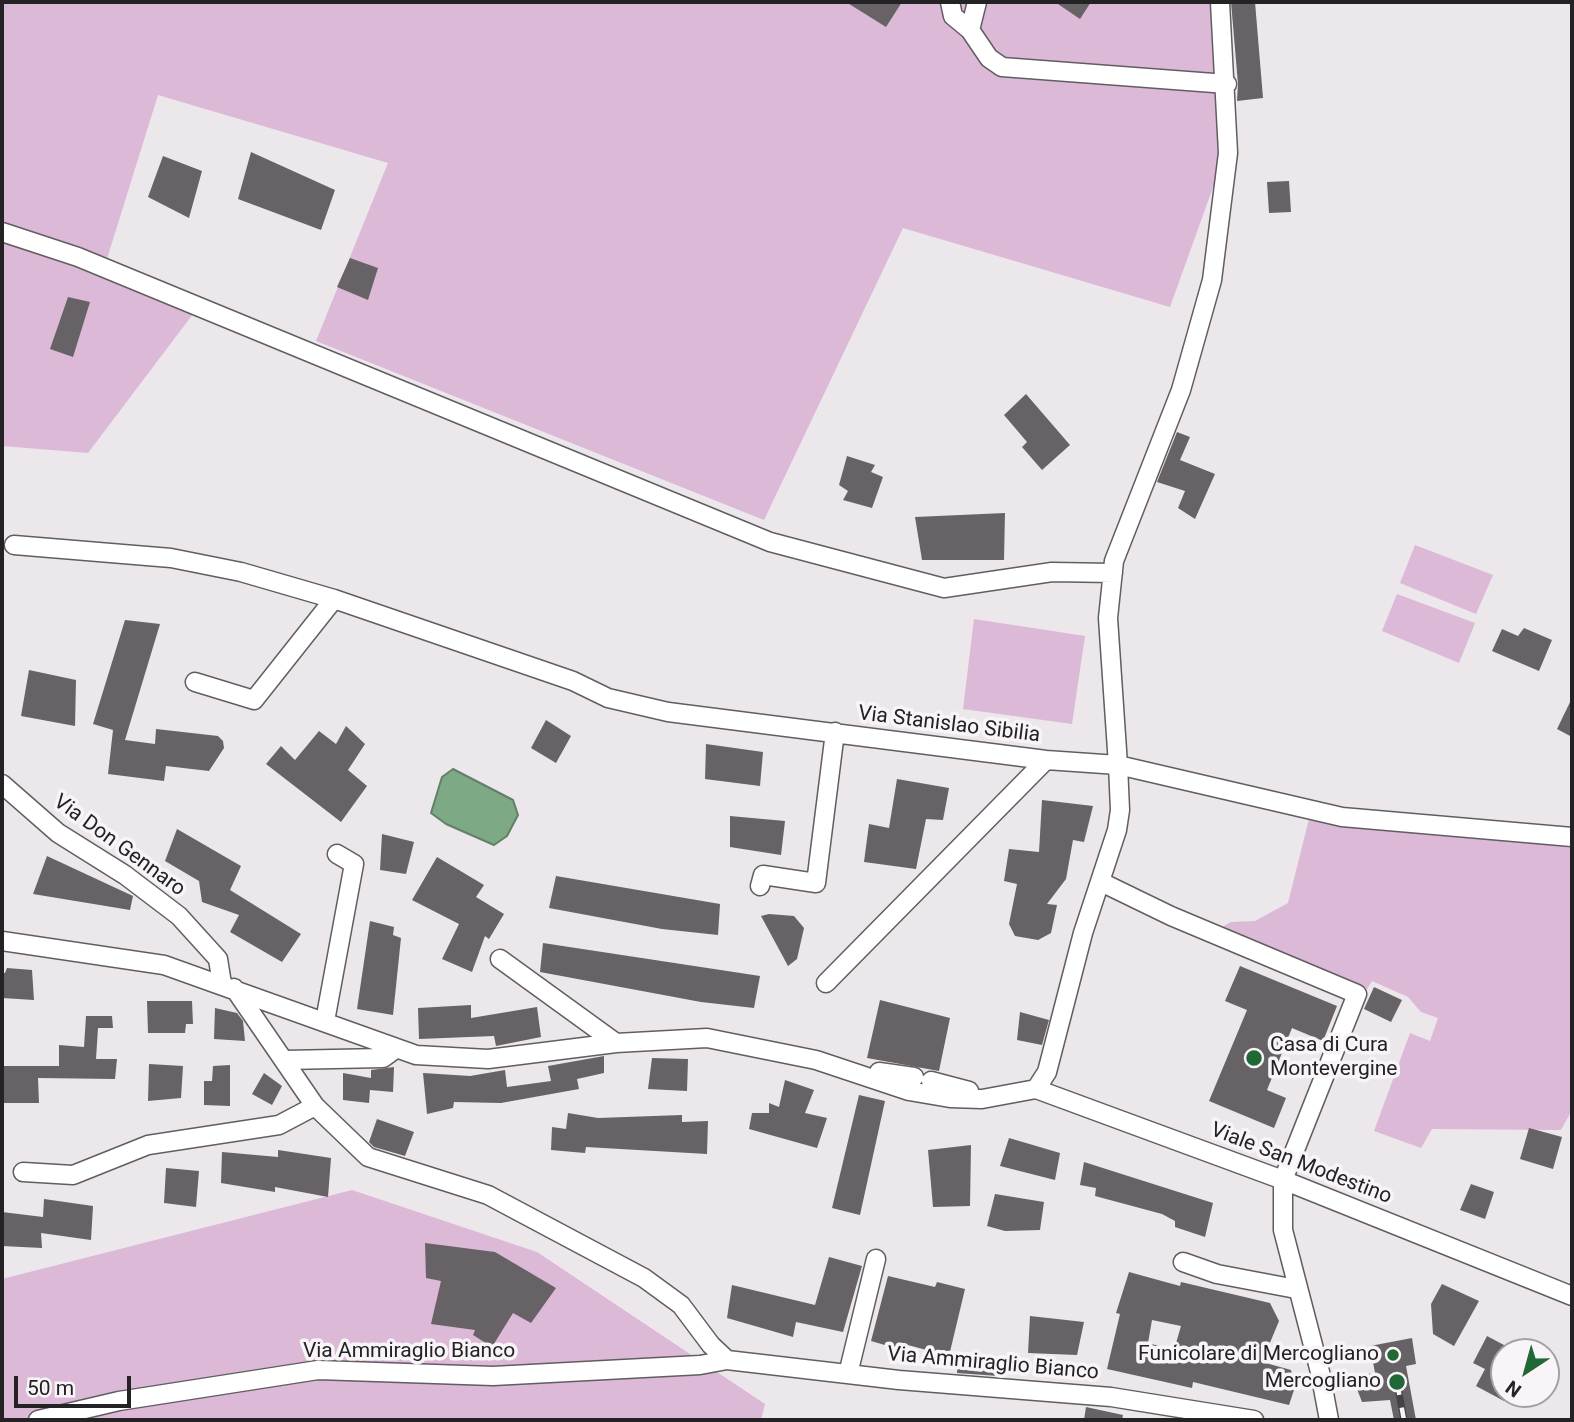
<!DOCTYPE html>
<style>
body{margin:0}
#map{position:relative;width:1574px;height:1422px;overflow:hidden;background:#ece7eb;font-family:Roboto,sans-serif}
canvas{display:block}
.frame{position:absolute;inset:0;border:4px solid #242224;pointer-events:none}
.north{position:absolute;left:1490px;top:1338px;width:70px;height:70px;box-sizing:border-box;background:#f9f4f8;border:2px solid #a4a0a3;border-radius:50%;rotate:216deg;font-size:19px;font-weight:700;line-height:28px;text-align:center;color:#242224}
.north::after{content:'';display:block;margin:auto;width:24px;height:32px;background:#206835;clip-path:polygon(50% 0,100% 100%,50% 72%,0 100%)}
.scale{position:absolute;left:14px;top:1376px;width:117px;height:32px;box-sizing:border-box;border:4px solid #242224;border-top:0;padding-left:9px;font-size:21px;line-height:24px;white-space:nowrap;color:#242224;-webkit-text-stroke:5px #f9f4f8;paint-order:stroke}
</style>
<div id="map">
<canvas width="1574" height="1422"></canvas>
<div class="frame"></div>
<div class="north">N</div>
<div class="scale">50 m</div>
</div>
<script>
const c = document.querySelector('canvas').getContext('2d');
c.lineJoin = 'round';
function fillPath(path, color) {
  c.fillStyle = color;
  c.fill(path, 'evenodd');
}
function toPath(rows) {
  const path = new Path2D();
  for (const r of rows) {
    path.moveTo(r[0], r[1]);
    for (let i = 2; i < r.length; i += 2) path.lineTo(r[i], r[i + 1]);
  }
  return path;
}
function strokePath(path, color, width, dash) {
  c.strokeStyle = color;
  c.lineWidth = width;
  c.lineCap = dash ? 'butt' : 'round';
  c.setLineDash(dash || []);
  c.stroke(path);
}
function write(font, color, halo, rows, align = 'center') {
  c.font = font + ' Roboto,sans-serif';
  c.lineWidth = 7;
  c.setLineDash([]);
  c.textBaseline = 'middle';
  c.strokeStyle = halo;
  c.fillStyle = color;
  for (const [text, x, y, turn = 0] of rows) {
    c.save();
    c.translate(x, y);
    c.rotate((+turn || 0) * Math.PI / 180);
    c.textAlign = isNaN(turn) ? turn : align;
    if (halo) c.strokeText(text, 0, 0);
    c.fillText(text, 0, 0);
    c.restore();
  }
}
fillPath(toPath([
 [2,2,1216,2,1221,165,1170,307,903,228,764,520,316,341,388,163,158,95,106,262,196,310,88,453,2,446],
 [1415,545,1493,575,1476,614,1400,583],
 [1397,594,1475,623,1459,663,1382,631],
 [974,619,1085,636,1072,724,963,709],
 [1309,819,1572,842,1572,1110,1561,1130,1432,1129,1421,1148,1374,1131,1410,1033,1430,1041,1438,1018,1421,1012,1408,997,1372,981,1364,994,1217,930,1231,922,1255,921,1288,903],
 [352,1190,537,1252,765,1404,761,1420,2,1420,2,1279]
]), '#dbb9d7');
const water = toPath([
 [453,769,513,800,518,815,507,836,494,845,446,824,431,813,442,777,453,769]
]);
fillPath(water, '#7da985');
strokePath(water, '#628068', 2);
fillPath(toPath([
 [846,2,902,2,886,27],
 [1055,2,1091,2,1080,19],
 [1231,2,1255,2,1263,98,1237,101,1238,84],
 [251,152,335,190,321,230,238,199],
 [163,156,202,171,189,218,148,197],
 [1289,181,1291,212,1269,213,1267,182],
 [350,258,378,268,368,300,337,287],
 [68,297,90,302,73,357,50,349],
 [1026,394,1070,445,1042,470,1022,447,1027,442,1004,415],
 [1177,432,1190,437,1180,460,1215,474,1195,519,1178,508,1185,491,1157,482],
 [847,456,875,465,871,472,883,477,872,508,843,500,848,491,839,485],
 [1005,513,1004,560,922,560,915,517],
 [125,620,160,624,125,740,155,744,156,729,218,736,223,741,224,748,209,771,166,766,164,781,108,774,113,730,93,724],
 [1524,628,1552,640,1539,671,1492,651,1502,629,1518,636],
 [29,670,76,680,75,726,21,716],
 [1572,698,1572,737,1557,729],
 [546,720,571,736,556,763,531,748],
 [346,726,365,744,348,770,367,786,341,822,266,764,281,746,295,760,319,731,336,744],
 [706,744,763,752,760,786,705,779],
 [897,779,949,788,943,820,926,819,916,869,864,862,869,824,889,828],
 [1042,800,1093,806,1084,842,1073,840,1066,879,1047,904,1057,905,1051,933,1038,940,1015,936,1009,924,1017,884,1004,881,1009,849,1039,852],
 [730,816,785,821,781,855,730,847],
 [177,829,241,866,230,890,301,934,282,962,230,932,239,915,202,902,199,881,165,861],
 [382,834,414,842,406,874,380,870],
 [47,856,133,896,130,910,33,894],
 [437,857,484,885,476,897,504,914,489,939,485,936,472,972,442,959,459,924,412,900],
 [556,876,720,904,718,935,662,929,549,908],
 [769,914,794,916,804,928,797,959,788,966,761,916],
 [370,921,394,927,393,935,401,938,393,1015,357,1009],
 [543,943,760,976,754,1008,701,1002,540,972],
 [1240,966,1337,1006,1323,1041,1292,1028,1267,1090,1286,1098,1274,1128,1209,1101,1247,1010,1225,1001],
 [7,968,32,970,34,1000,2,998,2,973,5,973],
 [1374,987,1402,1000,1391,1022,1364,1009],
 [880,1000,950,1018,939,1071,867,1058],
 [147,1001,192,1001,193,1024,186,1024,185,1033,148,1033],
 [471,1005,471,1018,537,1007,541,1037,496,1046,494,1036,419,1039,418,1008],
 [215,1008,237,1013,243,1021,245,1041,214,1039],
 [1020,1012,1049,1020,1042,1045,1017,1040],
 [86,1016,112,1016,113,1028,98,1028,96,1059,117,1059,115,1079,38,1078,39,1103,2,1103,2,1066,59,1066,59,1045,84,1047],
 [604,1056,604,1073,577,1079,579,1089,501,1103,454,1102,453,1108,427,1114,423,1073,470,1076,505,1070,507,1087,551,1081,548,1066],
 [652,1058,688,1059,687,1091,648,1089],
 [149,1064,183,1066,181,1098,148,1101],
 [230,1065,230,1106,204,1105,204,1081,212,1081,213,1066],
 [394,1067,393,1092,370,1090,369,1103,343,1100,343,1073,371,1078,371,1070],
 [264,1073,282,1086,272,1105,252,1094],
 [785,1080,814,1090,805,1113,827,1118,817,1148,749,1129,752,1113,769,1113,769,1103,779,1107],
 [859,1095,885,1101,860,1215,832,1208],
 [568,1113,598,1118,682,1115,682,1122,708,1121,707,1154,586,1147,585,1153,551,1150,552,1127,566,1129],
 [377,1119,414,1132,405,1156,374,1147,369,1142],
 [1529,1128,1562,1137,1553,1169,1520,1159],
 [1009,1138,1060,1153,1055,1180,1000,1166],
 [971,1145,970,1206,933,1207,928,1150],
 [278,1150,331,1158,328,1197,275,1187,275,1192,221,1183,222,1152,278,1157],
 [1084,1162,1213,1203,1205,1237,1175,1227,1175,1221,1162,1214,1095,1196,1096,1188,1080,1185],
 [166,1168,199,1171,196,1207,164,1203],
 [1471,1184,1494,1192,1485,1219,1460,1210],
 [995,1194,1044,1202,1040,1230,1005,1231,987,1226],
 [44,1199,93,1206,91,1240,41,1233,42,1248,2,1246,2,1212,43,1217],
 [425,1243,495,1252,556,1288,531,1323,513,1313,492,1347,473,1335,475,1330,431,1324,441,1281,426,1278],
 [829,1257,862,1266,843,1332,796,1322,793,1337,727,1318,732,1285,815,1305],
 [1129,1272,1180,1286,1181,1282,1270,1303,1279,1321,1262,1362,1291,1370,1294,1390,1289,1405,1193,1382,1192,1388,1107,1369,1120,1314,1116,1313],
 [1152,1320,1181,1326,1174,1350,1148,1343],
 [888,1276,935,1287,937,1282,965,1289,949,1356,904,1344,902,1350,871,1341],
 [1442,1284,1479,1301,1454,1346,1433,1334,1431,1304],
 [1030,1316,1084,1322,1077,1355,1028,1353],
 [1487,1336,1504,1345,1504,1401,1476,1386,1485,1369,1473,1363],
 [1412,1338,1416,1364,1406,1366,1416,1420,1394,1420,1390,1400,1362,1402,1352,1376,1375,1373,1370,1346],
 [958,1358,998,1362,998,1376,957,1373],
 [1086,1407,1123,1415,1122,1420,1084,1420]
]), '#676266');
const street = toPath([
 [950,2,953,16,970,30,989,58,1002,67,1227,84],
 [970,30,977,2],
 [2,232,78,257,770,542,944,588,1052,572,1113,573],
 [14,545,171,558,241,572,334,599],
 [195,682,254,700,334,599,573,681,608,698,668,712,1046,760,1118,765,1342,817,1572,837],
 [2,784,58,833,125,875,179,916,218,959,222,984],
 [1101,882,1171,916,1357,994,1283,1180,1283,1230,1320,1372,1329,1420],
 [760,886,763,875,816,883,835,732],
 [2,941,164,965,416,1055,488,1059,616,1043,707,1038,816,1060,909,1091,950,1098,982,1099,1036,1089,1283,1180,1572,1296],
 [500,959,616,1043],
 [826,983,1046,760],
 [234,988,315,1106,368,1157,488,1195,644,1278,681,1305,711,1345,727,1360],
 [325,1021,354,864,337,854],
 [285,1060,383,1058,394,1050],
 [879,1072,914,1077],
 [931,1081,969,1091],
 [1036,1089,1047,1072,1083,933,1117,830,1120,810,1118,765,1108,618,1114,561,1181,390,1212,280,1228,153,1220,2],
 [23,1172,73,1175,148,1145,279,1125,315,1106],
 [1183,1262,1217,1274,1296,1289],
 [848,1374,876,1259],
 [38,1420,119,1401,318,1370,493,1376,700,1365,727,1360,899,1380,1111,1397,1254,1420]
]);
strokePath(street, '#615d61', 21);
strokePath(street, '#fff', 18);
const rail = toPath([
 [1397,1382,1404,1420]
]);
strokePath(rail, '#464346', 7);
strokePath(rail, '#f9f4f8', 4.5, [13]);
for (const [x, y, r, color] of [
 [1254,1058,9,"#206835"],
 [1393,1355,7,"#206835"],
 [1397,1382,9,"#206835"]
]) {
  const dot = new Path2D();
  dot.arc(x, y, r, 0, 2 * Math.PI);
  c.fillStyle = color;
  c.fill(dot);
  strokePath(dot, '#f9f4f8', 2.5);
}
write('21px', '#242224', '#f9f4f8', [
 ["Via Stanislao Sibilia",949,725,7],
 ["Via Don Gennaro",119,846,36],
 ["Viale San Modestino",1301,1164,21],
 ["Via Ammiraglio Bianco",409,1352],
 ["Via Ammiraglio Bianco",993,1364,5]
]);
write('21px', '#242224', '#f9f4f8', [
 ["Casa di Cura",1270,1046,"left"],
 ["Montevergine",1270,1070,"left"],
 ["Funicolare di Mercogliano",1379,1355],
 ["Mercogliano",1381,1382]
], 'right');
</script>
